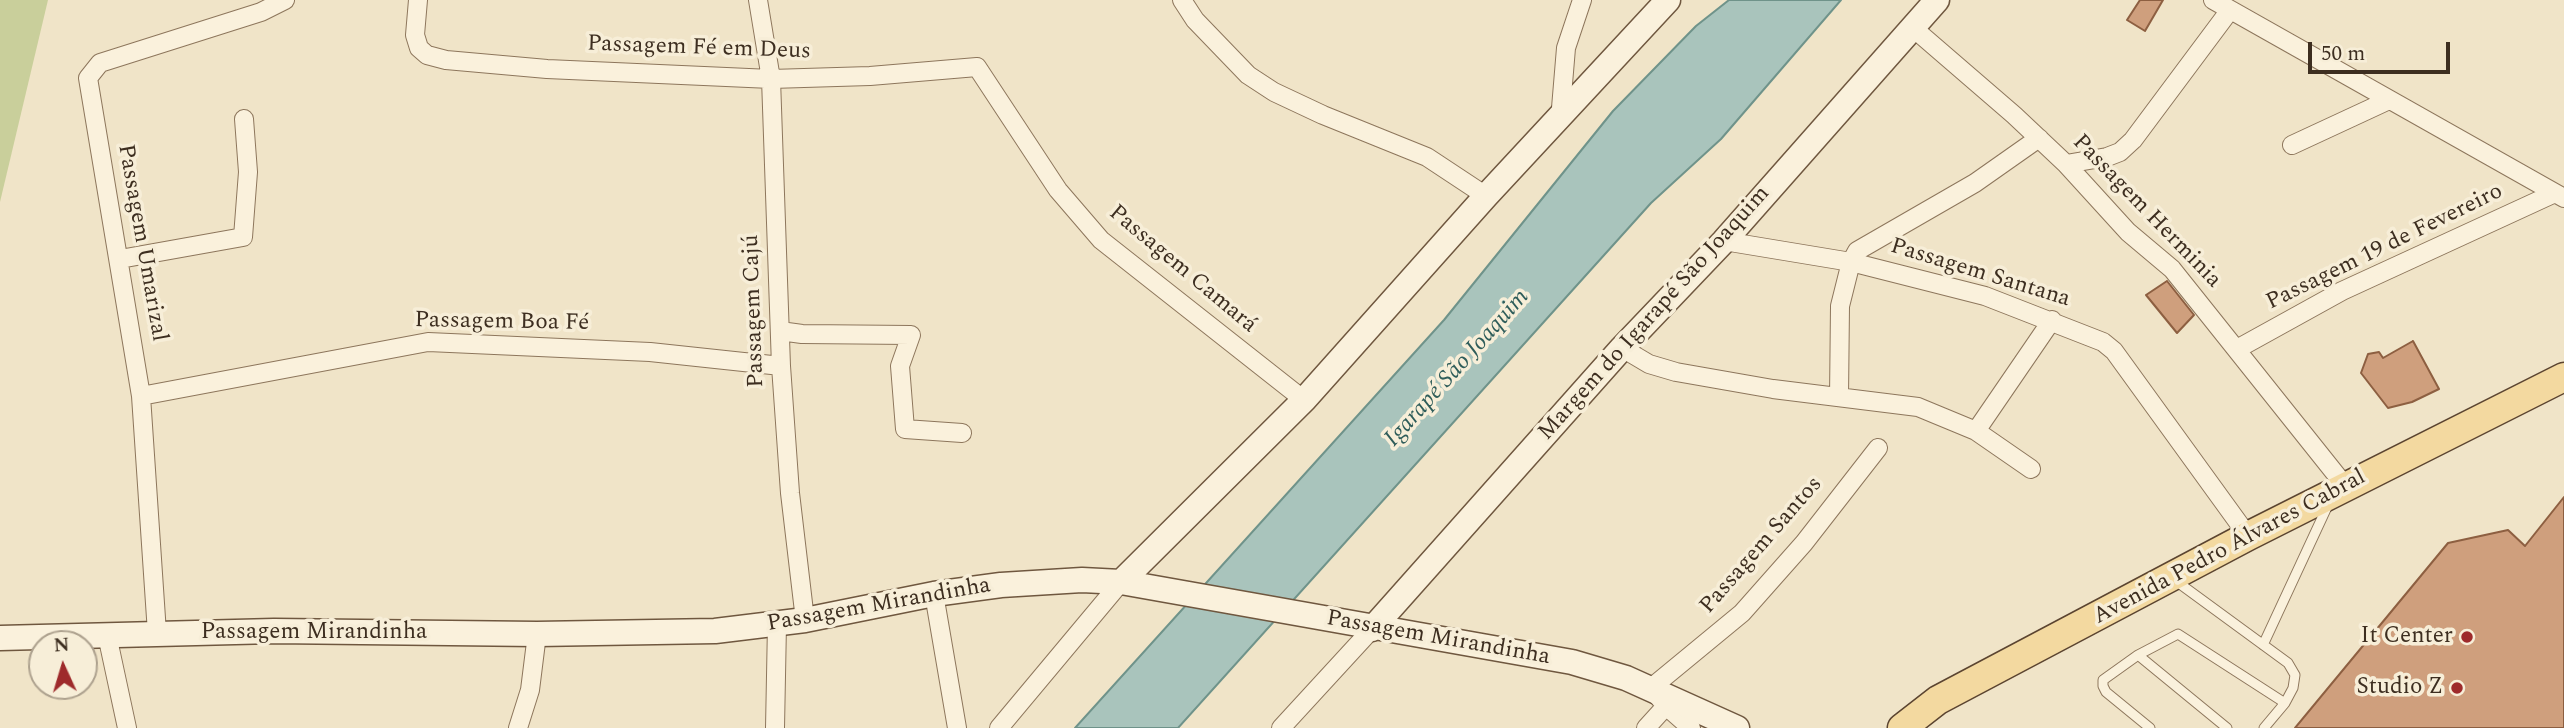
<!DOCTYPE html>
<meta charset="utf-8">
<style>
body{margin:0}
#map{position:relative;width:2564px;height:728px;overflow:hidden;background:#f0e4c8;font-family:Spectral,serif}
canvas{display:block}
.north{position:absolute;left:28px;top:630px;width:70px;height:70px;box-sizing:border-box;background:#f7eed8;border:2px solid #ada18e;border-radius:50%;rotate:356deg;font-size:19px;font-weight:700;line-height:28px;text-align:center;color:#3d2e20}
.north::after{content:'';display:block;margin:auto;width:24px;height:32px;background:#9e2a2b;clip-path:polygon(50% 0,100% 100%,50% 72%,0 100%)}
.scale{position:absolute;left:2308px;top:42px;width:142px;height:32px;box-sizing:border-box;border:4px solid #3d2e20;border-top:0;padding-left:9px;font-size:21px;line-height:24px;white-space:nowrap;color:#3d2e20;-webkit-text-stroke:5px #f7eed8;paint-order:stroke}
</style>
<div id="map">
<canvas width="2564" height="728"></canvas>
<div class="north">N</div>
<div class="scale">50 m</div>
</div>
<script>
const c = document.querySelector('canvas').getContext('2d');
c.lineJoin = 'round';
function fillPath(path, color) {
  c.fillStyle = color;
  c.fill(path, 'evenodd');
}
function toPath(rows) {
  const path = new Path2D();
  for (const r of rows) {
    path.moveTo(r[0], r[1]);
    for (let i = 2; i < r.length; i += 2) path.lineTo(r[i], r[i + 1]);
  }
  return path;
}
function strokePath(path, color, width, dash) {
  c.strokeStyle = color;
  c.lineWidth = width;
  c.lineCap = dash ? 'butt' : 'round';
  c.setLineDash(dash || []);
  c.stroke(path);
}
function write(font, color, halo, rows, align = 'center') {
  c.font = font + ' Spectral,serif';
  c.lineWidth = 7;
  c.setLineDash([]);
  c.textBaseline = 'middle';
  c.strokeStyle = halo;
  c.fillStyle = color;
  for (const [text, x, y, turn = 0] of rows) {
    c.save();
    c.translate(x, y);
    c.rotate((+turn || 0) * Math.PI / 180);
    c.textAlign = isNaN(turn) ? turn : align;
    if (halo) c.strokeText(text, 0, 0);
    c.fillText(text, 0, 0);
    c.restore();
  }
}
fillPath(toPath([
 [0,0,48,0,0,202]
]), '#c9cf9b');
const water = toPath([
 [1729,0,1841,0,1721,139,1651,203,1178,728,1075,728,1444,320,1613,111,1696,26,1729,0]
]);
fillPath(water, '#a9c4bc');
strokePath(water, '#6f938a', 2);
const building = toPath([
 [2140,0,2163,0,2145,31,2127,20,2140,0],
 [2167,281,2194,315,2177,333,2146,295,2167,281],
 [2413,341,2439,389,2412,402,2388,408,2361,373,2368,354,2379,352,2383,358,2413,341],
 [2564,497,2564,728,2295,728,2448,543,2508,530,2525,546,2564,497]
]);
fillPath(building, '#cf9f7d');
strokePath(building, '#8d5f41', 2);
const lane = toPath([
 [2176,581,2288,663,2295,675,2293,688,2285,703,2264,728],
 [2263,645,2328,505],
 [2138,655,2103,680,2103,686,2106,692,2150,728],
 [2227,728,2138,655,2178,634,2285,703]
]);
const street = toPath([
 [418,0,415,35,419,48,427,55,446,60,547,69,771,79,870,76,977,67,1058,190,1101,240,1304,400],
 [758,0,771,79,781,366,790,493,805,620],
 [1182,0,1195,20,1248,75,1274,92,1323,115,1427,157,1486,196],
 [2213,0,2564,198],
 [1912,27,2014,115,2066,164,2128,232,2172,269,2346,487],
 [1560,120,1566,48,1582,0],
 [2292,145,2389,100],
 [2066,164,2107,157,2120,152,2133,140,2230,10],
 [1724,241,1851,262,1985,296,2103,342,2114,351,2248,536],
 [120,259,243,237,248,172,244,119],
 [780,331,802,334,911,335,900,366,905,429,962,433],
 [1622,348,1649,364,1676,372,1773,389,1918,407,1976,431,2031,469],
 [2237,349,2342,291,2555,193],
 [141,396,428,342,650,352,781,366],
 [1839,397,1840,306,1851,262,1857,251,1975,183,2039,138],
 [1976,431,2052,320],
 [934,594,957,728],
 [157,633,141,396,88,78,100,63,261,12,285,0],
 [107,635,127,728],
 [1666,706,1691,728],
 [518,728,530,690,537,634],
 [775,728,777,624],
 [999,728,1121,582],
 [1281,728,1372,629],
 [1646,728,1666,706,1651,688,1742,613,1804,543,1878,448]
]);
const secondary = toPath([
 [1121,582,1304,400,1486,196,1668,0],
 [1372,629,1622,348,1724,241,1937,0],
 [0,638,274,631,537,634,715,631,805,620,934,594,1001,585,1082,580,1121,582,1572,662,1626,678,1737,728]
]);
const primary = toPath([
 [1902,728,1938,700,2248,536,2564,377]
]);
strokePath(lane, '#8d765c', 11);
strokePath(street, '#8d765c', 20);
strokePath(secondary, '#6f573f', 27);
strokePath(primary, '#5b4430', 31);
strokePath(lane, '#faf1dc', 9);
strokePath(street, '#faf1dc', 18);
strokePath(secondary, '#faf1dc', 24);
strokePath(primary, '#f3d9a0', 28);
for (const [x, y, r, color] of [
 [2467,637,7,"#9e2a2b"],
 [2457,688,7,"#9e2a2b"]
]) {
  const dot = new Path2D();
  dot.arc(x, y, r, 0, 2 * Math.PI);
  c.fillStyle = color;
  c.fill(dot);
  strokePath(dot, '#f7eed8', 2.5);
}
write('23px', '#3d2e20', '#f7eed8', [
 ["Passagem Fé em Deus",699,49,2],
 ["Passagem Herminia",2146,212,46],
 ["Passagem Umarizal",141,243,80],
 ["Passagem 19 de Fevereiro",2385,248,-26],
 ["Passagem Camará",1182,270,40],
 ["Passagem Santana",1980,274,17],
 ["Passagem Cajú",755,311,-92],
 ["Margem do Igarapé São Joaquim",1655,314,-48],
 ["Passagem Boa Fé",502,323,1],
 ["Passagem Santos",1762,546,-49],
 ["Avenida Pedro Álvares Cabral",2230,548,-28],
 ["Passagem Mirandinha",879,606,-10],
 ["Passagem Mirandinha",314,633],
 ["Passagem Mirandinha",1438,639,10]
]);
write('23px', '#3d2e20', '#f7eed8', [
 ["It Center",2453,637],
 ["Studio Z",2443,688]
], 'right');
write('italic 24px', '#2f5d5a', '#f7eed8', [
 ["Igarapé São Joaquim",1458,369,-48]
]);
</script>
